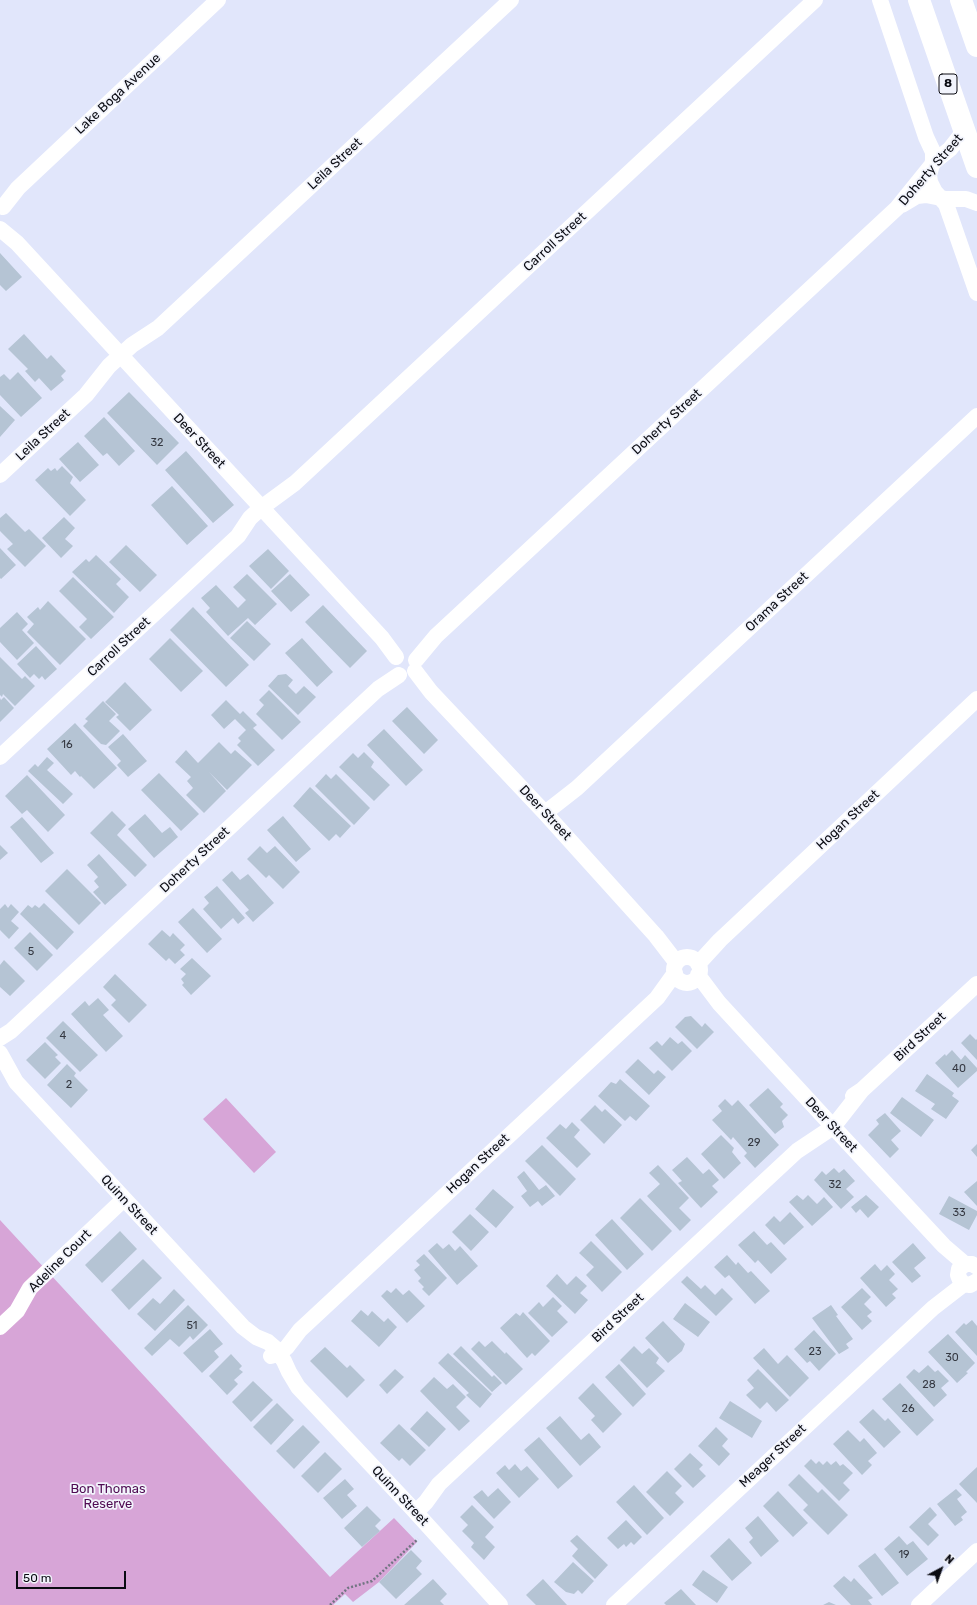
<!DOCTYPE html>
<style>
body{margin:0}
#map{position:relative;width:977px;height:1605px;overflow:hidden;background:#e1e6fb;font-family:Rubik,sans-serif}
canvas{display:block}
.north{position:absolute;left:921px;top:1549px;width:40px;height:40px;-webkit-text-stroke:3px #f2f4fc;paint-order:stroke;rotate:41deg;font-size:11px;font-weight:700;line-height:16px;text-align:center;color:#0a0b12}
.north::after{content:'';display:block;margin:auto;width:14px;height:18px;background:#0a0b12;clip-path:polygon(50% 0,100% 100%,50% 72%,0 100%)}
.scale{position:absolute;left:16px;top:1571px;width:110px;height:18px;box-sizing:border-box;border:2px solid #0a0b12;border-top:0;padding-left:5px;font-size:12px;line-height:14px;white-space:nowrap;color:#0a0b12;-webkit-text-stroke:3px #f2f4fc;paint-order:stroke}
</style>
<div id="map">
<canvas width="977" height="1605"></canvas>
<div class="north">N</div>
<div class="scale">50 m</div>
</div>
<script>
const c = document.querySelector('canvas').getContext('2d');
c.lineJoin = 'round';
function fillPath(path, color) {
  c.fillStyle = color;
  c.fill(path, 'evenodd');
}
function toPath(rows) {
  const path = new Path2D();
  for (const r of rows) {
    if (r.length === 3) {
      path.moveTo(r[0] + r[2], r[1]);
      path.arc(r[0], r[1], r[2], 0, 2 * Math.PI);
      continue;
    }
    path.moveTo(r[0], r[1]);
    for (let i = 2; i < r.length; i += 2) path.lineTo(r[i], r[i + 1]);
  }
  return path;
}
function strokePath(path, color, width, dash) {
  c.strokeStyle = color;
  c.lineWidth = width;
  c.lineCap = dash ? 'butt' : 'round';
  c.setLineDash(dash || []);
  c.stroke(path);
}
function write(font, color, halo, rows, align = 'center') {
  c.font = font + ' Rubik,sans-serif';
  c.lineWidth = 3.5;
  c.setLineDash([]);
  c.textBaseline = 'middle';
  c.strokeStyle = halo;
  c.fillStyle = color;
  for (const [text, x, y, turn = 0] of rows) {
    c.save();
    c.translate(x, y);
    c.rotate((+turn || 0) * Math.PI / 180);
    c.textAlign = isNaN(turn) ? turn : align;
    if (halo) c.strokeText(text, 0, 0);
    c.fillText(text, 0, 0);
    c.restore();
  }
}
fillPath(toPath([
 [226,1098,276,1152,254,1173,203,1119],
 [0,1220,330,1577,394,1518,417,1542,379,1582,353,1602,345,1594,333,1605,0,1605]
]), '#d7a5d7');
fillPath(toPath([
 [0,253,22,277,6,291,0,285],
 [24,334,47,359,51,355,66,371,61,376,64,380,51,391,39,378,35,382,25,371,28,369,8,349],
 [18,372,42,398,21,417,0,395,0,377,4,374,10,380],
 [129,392,179,443,157,465,107,413],
 [0,406,15,420,0,437],
 [104,417,135,451,119,466,107,453,103,456,84,436],
 [78,442,99,465,80,482,59,459],
 [186,451,234,505,213,523,165,470],
 [62,466,73,477,70,483,86,500,70,516,35,480,48,468,51,471,55,468,57,471],
 [172,486,208,526,187,545,151,505],
 [6,513,25,532,29,529,46,546,25,567,7,549,13,544,0,531,0,518],
 [64,517,75,528,65,539,73,546,61,558,42,538],
 [126,545,157,575,140,592,109,562],
 [0,548,16,565,1,579,0,578],
 [268,549,289,571,271,589,249,566],
 [96,555,121,579,116,584,129,597,114,613,72,572,86,559,89,562],
 [247,574,277,604,255,625,248,618,228,636,206,612,210,608,201,598,216,585,238,608,246,600,233,587],
 [290,574,310,595,291,612,271,591],
 [73,577,114,617,91,639,79,627,87,619,59,591],
 [48,601,86,639,60,665,27,632,34,624,27,617,38,607,40,610],
 [323,605,367,651,350,668,305,622],
 [193,607,249,665,226,687,170,630],
 [17,612,28,624,22,630,34,643,17,660,0,642,0,628],
 [247,621,271,644,254,661,230,638],
 [170,638,203,671,181,692,149,659],
 [302,638,333,672,317,687,285,653],
 [36,646,57,669,45,680,42,676,39,679,34,674,30,678,17,664],
 [0,657,22,679,25,676,35,686,15,706,3,694,2,697,0,695],
 [286,674,293,680,288,686,296,694,304,686,316,697,298,715,268,686,278,675],
 [125,682,152,710,130,731,116,717,119,715,105,702],
 [269,690,301,722,282,740,256,714,264,705,259,700],
 [4,697,14,708,0,722,0,698,1,700],
 [226,700,240,714,243,711,257,725,253,728,275,750,258,766,237,745,241,741,238,738,246,730,235,719,224,729,211,715],
 [103,701,116,714,109,721,120,731,106,745,101,744,83,726,88,721,85,719],
 [407,707,438,740,424,754,392,721],
 [75,723,117,768,94,789,81,776,80,777,75,771,71,775,47,749],
 [384,729,423,770,406,786,367,745],
 [123,734,147,761,128,777,117,765,121,761,108,747],
 [219,742,231,754,235,750,252,765,227,790,209,772,226,791,204,813,186,795,193,788,187,781,191,777,175,762,186,750,198,763],
 [364,752,374,762,371,767,390,785,374,801,339,767,353,753,358,758],
 [47,757,54,763,47,770,73,794,63,804,28,771,35,764,38,767],
 [159,773,199,814,181,831,141,790],
 [326,774,331,779,336,774,370,808,354,825,315,786],
 [27,775,65,815,48,832,27,810,22,814,5,796],
 [310,787,351,826,340,838,336,834,329,841,293,806],
 [112,811,126,825,117,835,147,865,135,877,90,833],
 [145,814,162,833,170,827,178,837,154,858,128,829],
 [283,816,311,849,296,862,267,830],
 [22,817,54,853,41,863,10,827],
 [0,845,8,853,0,860],
 [260,846,267,853,275,846,300,872,283,889,269,875,266,878,247,859],
 [99,854,127,885,105,905,93,892,99,887,94,881,98,877,87,865],
 [67,869,101,903,79,925,45,891],
 [232,871,240,880,248,874,274,903,253,922,245,913,249,910,222,880],
 [217,886,245,918,238,924,233,918,221,929,203,909,209,903,204,897],
 [44,903,74,932,57,950,20,914,28,905,32,908,35,905,39,908],
 [5,904,8,908,11,904,19,912,11,921,19,928,9,939,0,930,0,909],
 [193,908,222,939,207,953,178,922],
 [162,930,170,937,173,933,185,945,180,950,185,955,175,964,169,958,166,961,148,944],
 [30,932,53,955,37,971,14,948],
 [192,958,211,976,191,995,182,985,184,983,181,979,186,974,180,969],
 [4,960,25,981,10,996,0,987,0,965],
 [115,974,147,1005,129,1023,111,1005,116,1000,103,987],
 [98,998,109,1010,103,1015,123,1036,106,1052,71,1014,85,1001,89,1006],
 [691,1016,702,1027,705,1023,714,1032,697,1049,675,1027,685,1017],
 [63,1021,98,1055,80,1072,46,1038],
 [970,1034,976,1040,977,1039,977,1060,961,1043],
 [670,1037,678,1044,682,1041,692,1051,672,1071,649,1048,657,1041,662,1046],
 [45,1042,58,1055,55,1057,61,1063,45,1079,26,1060],
 [952,1050,961,1060,965,1055,977,1068,977,1071,958,1088,935,1063,945,1054,946,1056],
 [638,1059,654,1074,658,1070,666,1077,649,1095,625,1072],
 [67,1064,76,1073,74,1076,88,1090,71,1108,47,1085],
 [927,1074,954,1093,952,1096,959,1101,946,1119,931,1109,935,1104,915,1091],
 [620,1079,650,1106,636,1121,630,1116,625,1121,598,1096,611,1082,616,1084],
 [768,1088,783,1104,780,1107,788,1115,782,1121,784,1127,775,1134,749,1105],
 [902,1097,934,1120,921,1137,890,1113],
 [725,1099,732,1106,738,1100,779,1145,755,1168,744,1156,747,1153,733,1137,731,1140,712,1120,722,1111,718,1106],
 [595,1105,602,1112,605,1109,622,1125,604,1144,580,1120],
 [885,1113,901,1131,891,1140,899,1149,890,1158,868,1135,879,1124,876,1120],
 [572,1122,580,1130,574,1137,591,1154,577,1168,546,1138,560,1124,566,1129],
 [721,1135,734,1148,732,1152,741,1163,724,1179,701,1154],
 [977,1144,977,1157,971,1150],
 [542,1145,576,1179,560,1196,525,1161],
 [687,1157,703,1174,709,1169,719,1180,712,1186,718,1192,701,1208,678,1183,682,1181,672,1170],
 [658,1165,689,1198,679,1208,691,1220,680,1231,647,1196,660,1184,649,1173],
 [834,1168,839,1173,844,1169,855,1181,846,1189,854,1197,841,1209,814,1180,822,1171,826,1175],
 [524,1171,539,1190,546,1185,555,1196,542,1206,538,1201,530,1207,521,1196,527,1191,517,1177],
 [977,1181,977,1206,964,1192],
 [493,1189,514,1207,496,1228,475,1209],
 [797,1195,803,1200,808,1195,817,1204,824,1197,833,1207,812,1226,789,1202],
 [866,1195,879,1207,868,1218,860,1209,856,1213,851,1207],
 [949,1196,977,1211,977,1215,969,1230,939,1214],
 [640,1198,672,1231,652,1251,620,1218],
 [790,1212,804,1227,784,1245,765,1225,774,1216,780,1222],
 [470,1214,489,1232,471,1251,452,1232],
 [612,1219,644,1254,627,1270,595,1235],
 [120,1231,137,1249,102,1283,85,1265],
 [754,1231,767,1245,771,1242,787,1259,771,1274,758,1260,755,1263,738,1245],
 [591,1241,622,1272,602,1292,586,1275,594,1267,579,1253],
 [437,1243,443,1249,449,1244,455,1251,460,1246,478,1266,457,1285,428,1251],
 [913,1243,926,1258,914,1268,921,1276,912,1283,892,1262],
 [424,1254,447,1278,429,1296,422,1289,424,1287,418,1281,421,1278,414,1270,420,1265,416,1261],
 [727,1255,736,1265,738,1262,748,1273,751,1271,770,1291,755,1304,729,1275,725,1278,714,1267],
 [143,1259,162,1278,129,1310,111,1290],
 [875,1264,881,1271,887,1265,895,1274,889,1280,898,1289,892,1294,896,1298,886,1307,860,1278],
 [557,1274,567,1285,576,1276,587,1286,580,1293,588,1300,575,1314,546,1286],
 [687,1276,701,1289,705,1285,715,1295,722,1288,733,1299,716,1316,681,1282],
 [396,1288,403,1295,409,1290,425,1306,407,1323,381,1296,387,1290,391,1293],
 [862,1288,871,1297,864,1304,872,1312,867,1316,872,1321,862,1330,841,1307],
 [174,1289,185,1300,155,1331,137,1314,153,1298,160,1304],
 [553,1297,562,1306,557,1311,568,1322,552,1337,528,1313,539,1302,543,1307],
 [685,1303,710,1322,698,1337,673,1319],
 [188,1305,208,1325,193,1340,190,1336,179,1347,170,1339,152,1356,144,1348],
 [831,1305,838,1315,836,1316,853,1339,846,1344,849,1348,839,1354,812,1318],
 [361,1310,368,1316,372,1311,384,1322,388,1318,397,1327,379,1347,351,1321],
 [523,1312,550,1341,535,1356,532,1353,527,1358,500,1328,516,1313,520,1316],
 [972,1320,977,1326,977,1356,955,1332,964,1323,966,1325],
 [663,1321,685,1344,682,1351,668,1363,645,1338],
 [210,1329,223,1344,214,1351,219,1357,202,1373,183,1353],
 [814,1330,836,1354,819,1371,810,1361,807,1363,794,1349],
 [948,1334,975,1363,966,1372,968,1373,957,1383,928,1352],
 [479,1341,485,1347,492,1341,505,1354,506,1352,523,1369,506,1385,471,1349],
 [461,1346,492,1377,494,1375,502,1383,492,1392,453,1354],
 [634,1346,642,1354,649,1348,659,1358,656,1363,665,1371,647,1388,620,1360],
 [325,1347,347,1368,350,1365,365,1380,347,1398,310,1361],
 [764,1348,778,1364,787,1355,809,1378,790,1397,753,1358],
 [448,1353,492,1394,480,1408,466,1395,469,1393,438,1363],
 [231,1354,242,1366,239,1369,243,1372,234,1380,238,1384,227,1395,209,1376],
 [619,1364,646,1394,633,1407,605,1377],
 [928,1365,935,1372,938,1370,949,1381,941,1388,947,1395,934,1407,906,1377,914,1369,919,1373],
 [395,1369,404,1377,387,1394,379,1385],
 [758,1369,789,1400,776,1412,767,1402,760,1409,746,1395,754,1388,747,1380],
 [434,1377,447,1389,453,1384,466,1397,456,1407,470,1421,459,1431,420,1391],
 [253,1381,273,1400,251,1422,232,1402],
 [593,1383,622,1414,603,1433,591,1420,595,1416,578,1398],
 [900,1383,934,1420,917,1436,882,1399],
 [730,1401,762,1421,752,1438,719,1418],
 [277,1403,294,1420,271,1445,253,1427],
 [873,1409,885,1421,888,1418,901,1432,884,1448,859,1422],
 [427,1411,446,1429,429,1447,410,1429],
 [560,1416,581,1440,589,1433,601,1447,580,1466,546,1428],
 [399,1424,426,1450,410,1466,402,1458,399,1461,380,1443],
 [303,1425,320,1442,294,1469,276,1451],
 [716,1427,728,1439,722,1446,730,1454,719,1466,698,1446],
 [848,1430,860,1442,864,1438,877,1453,868,1461,872,1465,862,1475,833,1444],
 [539,1437,573,1476,558,1489,524,1450],
 [325,1452,342,1469,318,1493,301,1476],
 [690,1453,703,1465,699,1469,706,1476,693,1488,674,1469],
 [811,1459,816,1464,819,1461,823,1465,827,1461,831,1465,836,1461,840,1466,843,1464,853,1473,843,1483,850,1490,839,1501,804,1466],
 [515,1464,521,1471,527,1466,539,1479,519,1498,496,1473,505,1465,509,1470],
 [977,1467,977,1503,959,1484],
 [667,1471,682,1486,675,1493,684,1502,670,1516,646,1492],
 [799,1474,818,1493,822,1489,848,1515,828,1535,803,1510,808,1505,788,1485],
 [345,1479,354,1489,347,1495,357,1506,342,1519,323,1498],
 [634,1485,664,1518,647,1535,616,1502],
 [498,1488,511,1502,494,1519,473,1497,482,1490,488,1497],
 [956,1489,962,1495,957,1499,967,1512,961,1517,963,1520,955,1526,937,1504],
 [778,1491,808,1523,793,1537,763,1506],
 [472,1505,494,1527,485,1537,495,1547,484,1560,471,1547,474,1543,462,1531,468,1525,460,1517],
 [367,1506,381,1520,375,1526,380,1531,362,1547,344,1528],
 [930,1507,937,1515,928,1524,939,1535,928,1546,909,1527],
 [758,1516,779,1541,761,1557,749,1542,753,1538,745,1528],
 [626,1520,642,1537,634,1545,631,1542,626,1547,624,1544,618,1549,607,1538],
 [577,1535,608,1565,595,1579,572,1556,578,1549,570,1541],
 [899,1536,907,1545,913,1541,928,1559,907,1576,884,1549],
 [729,1538,752,1563,732,1581,710,1556],
 [411,1550,422,1561,416,1568,422,1574,396,1599,379,1582],
 [875,1553,899,1583,882,1596,858,1566],
 [573,1562,594,1581,582,1594,578,1590,574,1594,566,1592,554,1582],
 [703,1570,728,1587,717,1603,692,1585],
 [844,1576,851,1582,854,1578,873,1598,868,1600,872,1605,851,1605,833,1586],
 [433,1579,447,1594,440,1601,444,1605,404,1605],
 [543,1579,567,1605,536,1605,526,1595],
 [681,1589,696,1605,666,1605,664,1603],
 [829,1602,836,1605,823,1605]
]), '#b5c4d4');
strokePath(toPath([
 [330,1605,348,1588,372,1581,418,1539]
]), '#727583', 2.5, [2, 2]);
strokePath(toPath([
 [880,0,926,137,933,152,933,161,929,175,930,182,935,192,946,204,977,293],
 [902,205,917,196,926,195,946,199,966,199,977,203],
 [3,207,18,188,218,0],
 [0,229,17,243,382,638,396,657],
 [0,475,86,395,109,366,132,345,158,328,511,0],
 [416,660,436,636,897,208,935,161,950,149,964,131],
 [415,671,431,692,545,813,656,936,676,962],
 [0,757,238,536,250,518,261,508,295,483,815,0],
 [545,813,577,788,977,416],
 [687,970,13],
 [698,964,720,940,977,699],
 [698,975,719,1003,824,1117,944,1246,965,1264],
 [0,1038,11,1031,378,689,399,675],
 [0,1053,16,1082,243,1327,256,1337,268,1342,275,1348,284,1361,289,1372,298,1387,410,1506,500,1605],
 [853,1096,862,1090,977,984],
 [977,1267,972,1264,965,1264,959,1269,958,1275,960,1280,964,1284,970,1285,977,1281],
 [0,1327,17,1311,30,1288,124,1199],
 [271,1356,280,1353,287,1347,300,1330,657,998,675,973],
 [416,1512,426,1502,439,1484,797,1151,833,1127,862,1090],
 [614,1605,933,1308,964,1284],
 [919,1605,977,1551]
]), '#fff', 16);
strokePath(toPath([
 [919,0,977,167],
 [961,0,977,46]
]), '#fff', 22);
write('11px', '#353942', null, [
 ["32",157,443],
 ["16",67,745],
 ["5",31,952],
 ["4",63,1036],
 ["40",959,1069],
 ["2",69,1085],
 ["29",754,1143],
 ["32",835,1185],
 ["33",959,1213],
 ["51",192,1326],
 ["23",815,1352],
 ["30",952,1358],
 ["28",929,1385],
 ["26",908,1409],
 ["19",904,1555]
]);
for (const [x, y, w] of [
 [948,84,18]
]) {
  const box = new Path2D();
  box.roundRect(x - w / 2, y - 10, w, 20, 3);
  c.fillStyle = '#f2f4fc';
  c.fill(box);
  strokePath(box, '#0a0b12', 1);
}
write('bold 12px', '#0a0b12', null, [
 ["8",948,84]
]);
write('13px', '#0a0b12', '#f2f4fc', [
 ["Lake Boga Avenue",118,94,-43],
 ["Leila Street",335,164,-43],
 ["Doherty Street",931,170,-49],
 ["Carroll Street",555,242,-43],
 ["Doherty Street",667,422,-43],
 ["Leila Street",43,435,-43],
 ["Deer Street",199,441,47],
 ["Orama Street",777,602,-43],
 ["Carroll Street",119,647,-43],
 ["Deer Street",545,813,47],
 ["Hogan Street",848,820,-43],
 ["Doherty Street",195,860,-43],
 ["Bird Street",920,1037,-43],
 ["Deer Street",831,1125,47],
 ["Hogan Street",478,1164,-43],
 ["Quinn Street",129,1205,47],
 ["Adeline Court",60,1261,-45],
 ["Bird Street",618,1318,-43],
 ["Meager Street",773,1456,-43],
 ["Quinn Street",400,1496,47]
]);
write('13px', '#4f0a52', '#f2f4fc', [
 ["Bon Thomas",108,1489],
 ["Reserve",108,1504]
]);
</script>
